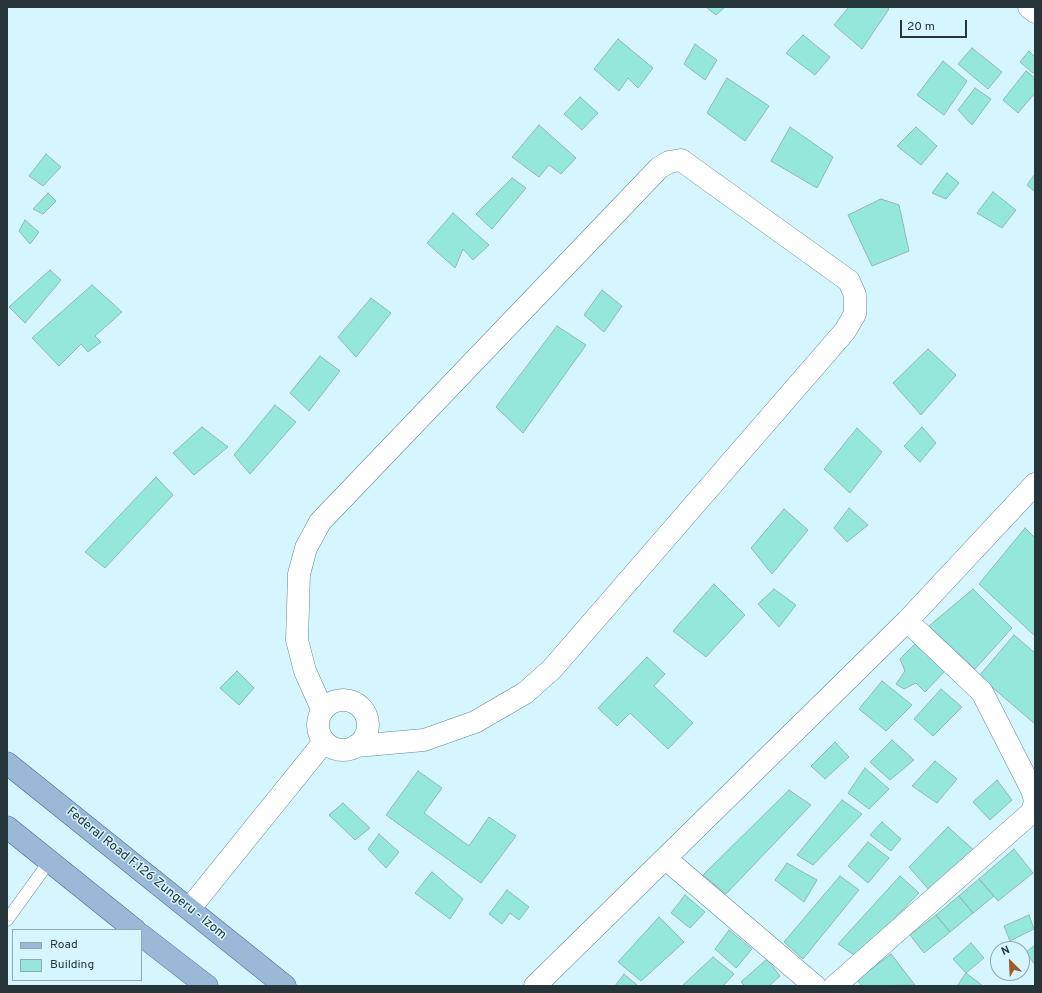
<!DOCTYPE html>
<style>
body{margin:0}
#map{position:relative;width:1042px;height:993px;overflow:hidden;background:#d6f6ff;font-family:Overpass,sans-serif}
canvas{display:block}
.frame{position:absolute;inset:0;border:8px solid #253539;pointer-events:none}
.legend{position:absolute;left:12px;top:929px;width:130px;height:52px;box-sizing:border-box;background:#d6f6ff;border:1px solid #8fa9b0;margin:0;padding:5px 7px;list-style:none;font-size:12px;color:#253539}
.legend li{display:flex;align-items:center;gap:8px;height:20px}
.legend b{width:20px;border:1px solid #8fa9b0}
.north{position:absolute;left:990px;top:941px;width:40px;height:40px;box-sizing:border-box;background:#d6f6ff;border:1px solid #8fa9b0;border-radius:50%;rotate:336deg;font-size:11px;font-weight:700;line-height:16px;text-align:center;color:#253539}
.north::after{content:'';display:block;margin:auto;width:14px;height:18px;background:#9f5c2a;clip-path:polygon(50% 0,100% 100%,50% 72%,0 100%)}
.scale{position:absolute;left:900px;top:20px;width:67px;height:18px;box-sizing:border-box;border:2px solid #253539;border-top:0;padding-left:5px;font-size:12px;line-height:14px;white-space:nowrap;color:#253539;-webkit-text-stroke:3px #d6f6ff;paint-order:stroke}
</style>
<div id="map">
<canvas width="1042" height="993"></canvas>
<div class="frame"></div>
<ul class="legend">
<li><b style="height:5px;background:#9ab9d8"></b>Road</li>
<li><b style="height:11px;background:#93e7db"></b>Building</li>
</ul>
<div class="north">N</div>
<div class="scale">20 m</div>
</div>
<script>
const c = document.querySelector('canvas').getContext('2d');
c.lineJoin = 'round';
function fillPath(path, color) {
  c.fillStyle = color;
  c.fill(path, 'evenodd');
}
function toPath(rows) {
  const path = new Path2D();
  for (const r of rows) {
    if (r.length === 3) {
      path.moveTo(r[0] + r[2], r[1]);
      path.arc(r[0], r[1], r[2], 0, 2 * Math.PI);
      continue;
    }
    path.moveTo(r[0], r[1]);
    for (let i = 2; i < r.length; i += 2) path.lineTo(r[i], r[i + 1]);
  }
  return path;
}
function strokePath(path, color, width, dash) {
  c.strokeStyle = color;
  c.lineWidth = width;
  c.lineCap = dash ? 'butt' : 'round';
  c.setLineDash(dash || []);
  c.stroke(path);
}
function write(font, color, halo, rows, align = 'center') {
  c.font = font + ' Overpass,sans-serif';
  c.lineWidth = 3;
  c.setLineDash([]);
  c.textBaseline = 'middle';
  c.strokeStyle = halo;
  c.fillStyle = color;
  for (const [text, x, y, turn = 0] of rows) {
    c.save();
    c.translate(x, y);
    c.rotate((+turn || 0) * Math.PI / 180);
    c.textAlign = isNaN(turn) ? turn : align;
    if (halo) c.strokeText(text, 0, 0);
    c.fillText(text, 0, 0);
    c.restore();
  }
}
const building = toPath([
 [706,7,725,7,716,15,706,7],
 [849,7,886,7,889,9,862,49,834,25,849,7],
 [803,35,830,57,815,75,786,53,803,35],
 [618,39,653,68,638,88,628,78,619,91,594,69,618,39],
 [695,44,717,60,705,80,684,64,695,44],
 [972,48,1002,72,988,89,958,64,972,48],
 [1029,51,1035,57,1035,71,1033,73,1020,62,1029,51],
 [943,61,967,81,944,115,917,95,943,61],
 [1026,71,1035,78,1035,93,1018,113,1003,100,1026,71],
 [727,78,769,106,745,141,707,113,727,78],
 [975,88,991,99,972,125,958,110,975,88],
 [580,97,598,113,582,130,564,114,580,97],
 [539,125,576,158,561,174,549,165,539,177,512,157,539,125],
 [790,127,833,157,817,188,771,161,790,127],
 [916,127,937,146,921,165,897,146,916,127],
 [46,154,61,167,43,186,29,176,46,154],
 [947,173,959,183,946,199,932,193,947,173],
 [1035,174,1035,192,1027,185,1035,174],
 [512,178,526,188,492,229,476,214,512,178],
 [993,192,1016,210,1002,228,977,213,993,192],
 [48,193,56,201,43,214,33,209,48,193],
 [881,199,899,205,909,251,872,266,848,215,881,199],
 [453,213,489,245,473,260,463,249,455,268,427,243,453,213],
 [25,220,39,232,30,244,19,231,25,220],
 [50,270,61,280,25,323,9,307,50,270],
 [92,285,122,312,95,336,101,342,88,352,81,344,59,366,32,338,92,285],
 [602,290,622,306,604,332,584,315,602,290],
 [371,298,391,313,356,357,338,337,371,298],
 [557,326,586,345,523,433,496,407,557,326],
 [928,349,956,375,921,415,893,383,928,349],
 [320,356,340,371,309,411,290,393,320,356],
 [275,405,296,422,250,474,234,455,275,405],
 [202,427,228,447,194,475,173,453,202,427],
 [922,427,936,443,920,462,904,446,922,427],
 [857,428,882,452,850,493,824,469,857,428],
 [156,477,173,495,105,568,85,552,156,477],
 [849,508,868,525,847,542,834,528,849,508],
 [784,509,808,530,772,574,751,548,784,509],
 [1025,528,1035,538,1035,636,979,584,1025,528],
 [714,584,745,615,706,657,673,631,714,584],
 [774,589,796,605,779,627,758,604,774,589],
 [973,589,1012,628,975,669,929,626,973,589],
 [1014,635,1035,653,1035,724,979,676,1014,635],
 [917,642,946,670,925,692,916,683,904,689,896,684,905,671,900,659,917,642],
 [647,657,665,674,654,686,693,723,668,749,630,713,617,726,598,708,647,657],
 [237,671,254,688,239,705,220,688,237,671],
 [882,681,912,705,886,731,859,709,882,681],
 [941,689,962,707,933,736,914,719,941,689],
 [892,740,914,760,890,780,870,762,892,740],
 [835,742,849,757,825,779,811,766,835,742],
 [935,761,957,779,937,803,912,786,935,761],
 [865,768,889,789,869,809,848,793,865,768],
 [418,771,442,788,424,813,469,846,489,817,516,836,481,883,386,815,418,771],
 [997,780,1012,800,990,820,973,802,997,780],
 [789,790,811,805,726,894,703,875,789,790],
 [842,800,862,814,813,865,797,855,842,800],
 [343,803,370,828,355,840,329,815,343,803],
 [882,822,901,839,891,851,870,835,882,822],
 [948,827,976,852,930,891,909,867,948,827],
 [379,834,399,852,386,868,368,849,379,834],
 [868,842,889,858,868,883,848,866,868,842],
 [1014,849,1033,873,998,901,979,879,1014,849],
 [787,863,817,880,804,902,775,880,787,863],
 [432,872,463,899,450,919,415,893,432,872],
 [840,876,859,890,803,959,784,942,840,876],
 [900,876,919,893,857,957,838,944,900,876],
 [979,879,994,896,973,913,959,896,979,879],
 [507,890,529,907,519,920,510,913,502,924,489,914,507,890],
 [685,895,705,912,690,928,671,913,685,895],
 [959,896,973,913,950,932,936,915,959,896],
 [936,915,950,932,924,953,910,935,936,915],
 [1029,915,1034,929,1010,941,1004,926,1029,915],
 [659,917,684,942,641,981,618,962,659,917],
 [729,930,752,949,736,968,715,949,729,930],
 [971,943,984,958,966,973,953,959,971,943],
 [1035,945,1035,965,1026,952,1035,945],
 [891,954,915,985,862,986,857,980,891,954],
 [713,957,734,974,723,986,682,986,713,957],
 [767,959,780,976,769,986,745,986,741,982,767,959],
 [966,973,983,986,957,986,966,973],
 [624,974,638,986,615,986,624,974]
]);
fillPath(building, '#93e7db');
strokePath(building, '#90b8b2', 1);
const lane = toPath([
 [7,920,49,862]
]);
const street = toPath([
 [1029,7,1035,12],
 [907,621,982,692,1032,790,1035,800],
 [343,725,25],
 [322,709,305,671,297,640,299,574,306,548,320,522,659,168,669,162,681,160,849,281,855,295,855,314,845,331,552,669,525,693,475,722,424,740,356,746],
 [666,859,815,986],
 [190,908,324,742],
 [535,986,907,621,1035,484],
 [835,986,1032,812,1035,802]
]);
const primary = toPath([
 [7,763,285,986],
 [7,827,135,930],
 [141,935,207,986]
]);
strokePath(lane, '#618690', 13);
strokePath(street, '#618690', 23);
strokePath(primary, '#456d8f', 23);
strokePath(lane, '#fff', 12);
strokePath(street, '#fff', 22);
strokePath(primary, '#9ab9d8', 22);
write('13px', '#253539', '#d6f6ff', [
 ["Federal Road F.126 Zungeru - Izom",146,874,39]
]);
</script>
